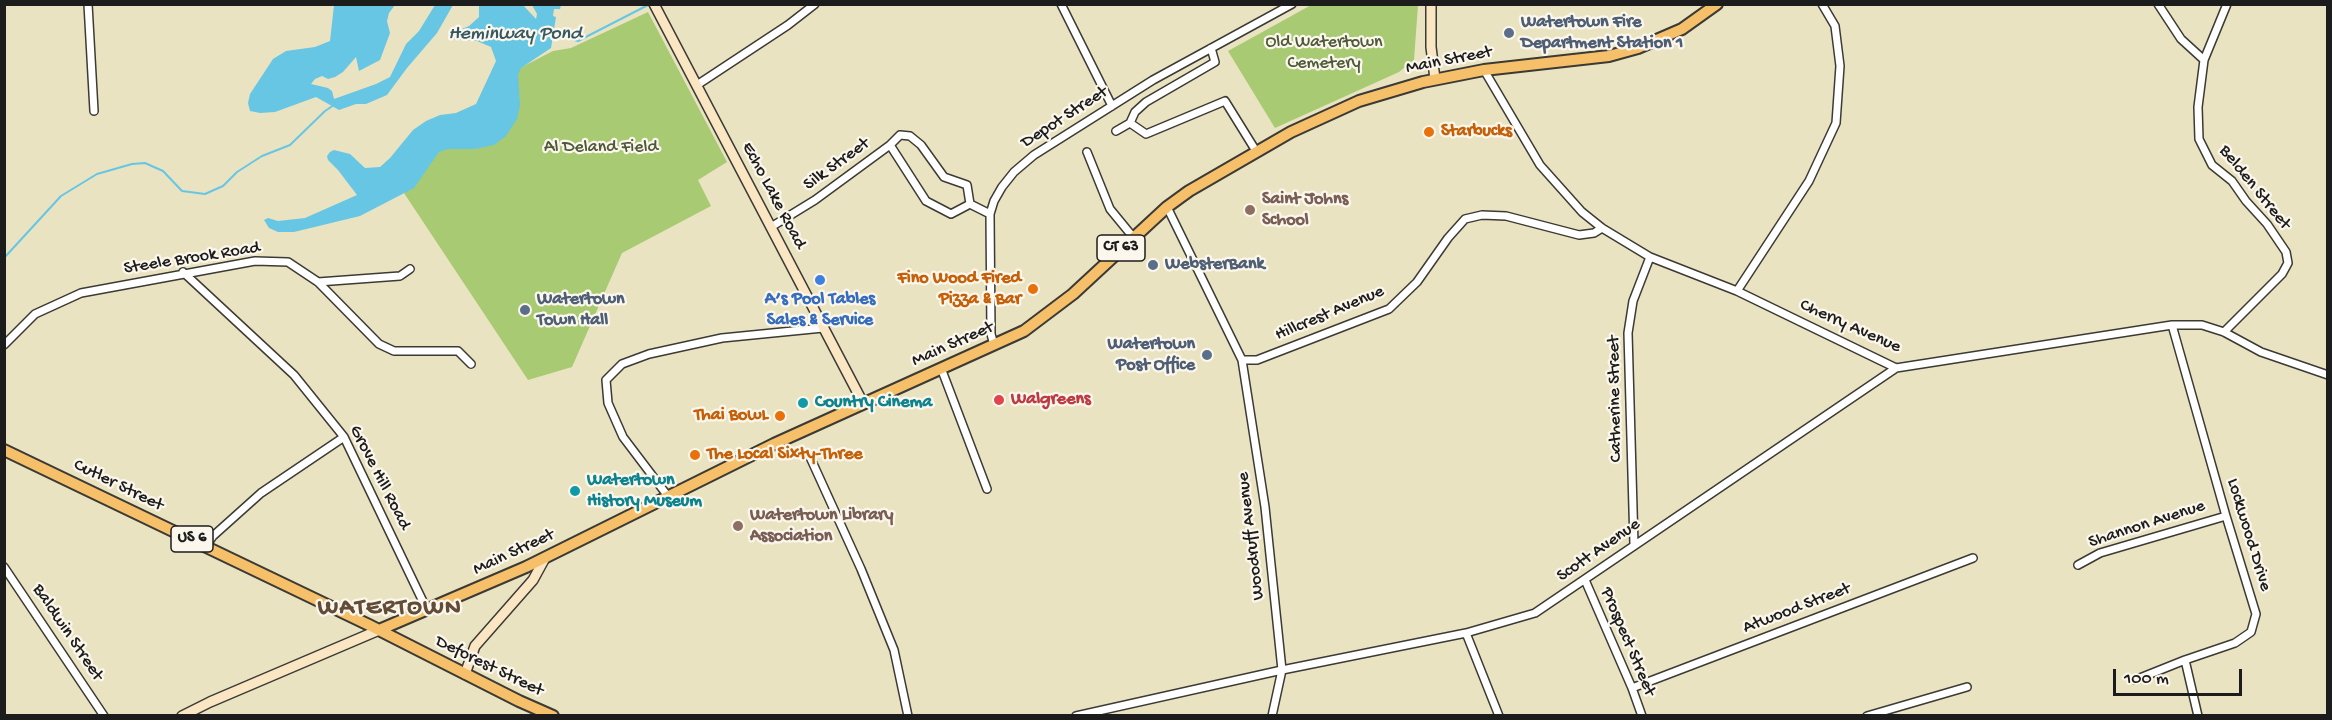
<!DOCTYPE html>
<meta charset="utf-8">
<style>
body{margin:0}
#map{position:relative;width:2332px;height:720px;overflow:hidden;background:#eae3c1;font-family:"Gochi Hand",sans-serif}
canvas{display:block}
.frame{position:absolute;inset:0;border:6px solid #1c1c1c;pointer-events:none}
.scale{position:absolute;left:2113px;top:669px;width:129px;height:27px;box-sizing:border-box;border:3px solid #1c1c1c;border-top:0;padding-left:8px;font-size:18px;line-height:21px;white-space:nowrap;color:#1c1c1c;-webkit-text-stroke:4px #fbf7ec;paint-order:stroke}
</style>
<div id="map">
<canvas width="2332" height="720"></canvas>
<div class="frame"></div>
<div class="scale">100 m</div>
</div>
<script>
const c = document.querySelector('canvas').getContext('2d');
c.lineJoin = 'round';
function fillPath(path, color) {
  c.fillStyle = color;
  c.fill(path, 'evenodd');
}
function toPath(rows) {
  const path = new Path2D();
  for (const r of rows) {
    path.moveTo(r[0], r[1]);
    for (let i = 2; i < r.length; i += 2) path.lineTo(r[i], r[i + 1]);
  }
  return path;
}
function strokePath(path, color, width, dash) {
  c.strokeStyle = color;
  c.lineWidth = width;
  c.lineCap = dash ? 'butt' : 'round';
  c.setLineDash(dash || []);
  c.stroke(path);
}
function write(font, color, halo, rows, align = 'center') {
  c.font = font + ' "Gochi Hand",sans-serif';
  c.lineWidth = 4.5;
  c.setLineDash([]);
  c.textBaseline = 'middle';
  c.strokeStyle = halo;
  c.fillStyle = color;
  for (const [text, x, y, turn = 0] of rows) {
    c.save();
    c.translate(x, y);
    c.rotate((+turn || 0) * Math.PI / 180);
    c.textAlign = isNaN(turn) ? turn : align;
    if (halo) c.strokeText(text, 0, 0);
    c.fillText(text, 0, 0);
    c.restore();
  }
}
fillPath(toPath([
 [1313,4,1418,5,1414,60,1399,72,1275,128,1228,51],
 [648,12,727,162,698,180,711,206,622,253,572,367,528,380,394,178,457,130,514,71,553,51,571,48]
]), '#a8ca72');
fillPath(toPath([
 [334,5,395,5,389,13,387,21,390,33,380,60,359,71,356,57,343,72,335,77,328,79,322,76,315,79,311,84,328,88,332,91,334,99,376,84,390,77,406,44,419,31,435,5,453,5,437,33,407,68,387,95,366,104,356,104,339,110,316,97,275,112,260,113,250,111,248,103,250,94,273,59,286,51,315,47,330,41],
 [479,5,523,5,536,19,537,14,532,5,561,5,560,9,554,9,553,16,556,17,551,48,521,68,518,75,520,105,517,119,506,136,494,145,475,149,448,149,439,152,414,188,360,216,294,232,278,232,269,228,264,220,268,218,278,221,305,218,357,195,338,170,328,160,327,156,330,152,334,150,350,154,365,168,380,167,390,158,413,130,426,121,440,115,456,113,476,104,496,61,491,47,477,41,451,39,453,33,469,26,479,17]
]), '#66c6e4');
strokePath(toPath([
 [552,34,578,41,650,4],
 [4,258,61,196,97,174,132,164,145,163,163,171,182,191,205,194,223,186,237,172,262,156,290,145,325,111,334,105]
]), '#66c6e4', 2);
const street = toPath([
 [88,4,94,111],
 [1061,4,1112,106],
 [2158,4,2181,39,2204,60],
 [1484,70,1540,165,1582,212,1602,228,1650,257,1737,291,1896,368,2172,325,2202,325,2224,332,2261,352,2328,375],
 [697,85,788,25,815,4],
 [1130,123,1146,134,1225,101,1256,151],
 [1130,123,1135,112,1146,102,1215,62,1211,48],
 [1116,131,1130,123],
 [890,145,900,135,910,136,921,145,944,177,967,185,970,204],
 [1087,152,1110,209,1133,237],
 [1167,207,1242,360,1265,507,1282,670,1272,716],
 [771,227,815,200,890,145,926,201,951,214,970,204,990,214],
 [183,272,294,375,344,437,427,610],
 [318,282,400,276,410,269],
 [1737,291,1809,181,1836,123,1840,66,1835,26,1822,4],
 [2224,332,2282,274,2288,263,2286,252,2267,224,2246,201,2232,181,2212,165,2199,139,2198,107,2204,60,2227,4],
 [4,345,35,314,81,293,255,261,288,262,318,282,379,344,394,351,458,351,471,364],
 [994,345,991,334,990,214,994,201,1002,187,1014,172,1034,155,1153,80,1292,4],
 [1242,360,1257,360,1389,309,1417,282,1448,238,1465,219,1482,215,1506,216,1579,235,1594,233,1602,228],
 [941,368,987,489],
 [810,457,861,569,894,650,908,716],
 [667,495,623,437,608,403,606,380,622,364,649,354,722,338,823,328],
 [1634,544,1628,333,1633,301,1650,257],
 [206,546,213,536,261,493,344,437],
 [2078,565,2100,553,2226,516],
 [4,567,104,716],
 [1585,580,1632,688,1642,716],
 [1466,633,1499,716],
 [2185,660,2198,716],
 [2135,680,2185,660,2235,643,2251,632,2256,614,2226,516,2172,325],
 [1632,688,1973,558],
 [1076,716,1282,670,1466,633,1535,613,1896,368],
 [1867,716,1967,687]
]);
const secondary = toPath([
 [654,4,863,403],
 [1431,4,1431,47,1435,79],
 [465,674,475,646,533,580,545,558],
 [182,716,210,702,379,630]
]);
const primary = toPath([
 [4,450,369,625,519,701,553,716],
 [379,630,526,567,774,444,1024,331,1073,294,1167,207,1189,191,1291,132,1359,101,1423,82,1484,70,1609,56,1638,48,1682,29,1717,4]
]);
strokePath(street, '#3b3a35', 10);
strokePath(secondary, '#3b3a35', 12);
strokePath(primary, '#3b3a35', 14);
strokePath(street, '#fff', 7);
strokePath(secondary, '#fbe6c4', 9);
strokePath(primary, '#f6c06b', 10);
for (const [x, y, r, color] of [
 [1509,33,6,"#5c6f8a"],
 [1429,132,6,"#e8710a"],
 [1250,210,6,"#8d6e63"],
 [1153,265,6,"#5c6f8a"],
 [820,280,6,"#3f7fe0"],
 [1033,289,6,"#e8710a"],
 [525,310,6,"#5c6f8a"],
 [1207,355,6,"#5c6f8a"],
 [999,400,6,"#e0444e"],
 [803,403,6,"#0f9aa8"],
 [780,416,6,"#e8710a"],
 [695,455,6,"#e8710a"],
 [575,491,6,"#0f9aa8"],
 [738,526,6,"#8d6e63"]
]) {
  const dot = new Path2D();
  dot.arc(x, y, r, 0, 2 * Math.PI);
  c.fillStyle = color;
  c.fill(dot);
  strokePath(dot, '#fbf7ec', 2);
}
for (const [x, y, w] of [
 [1121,248,48],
 [192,539,42]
]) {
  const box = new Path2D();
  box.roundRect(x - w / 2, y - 13, w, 26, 4.5);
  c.fillStyle = '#fbf7ec';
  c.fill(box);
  strokePath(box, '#1c1c1c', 1.5);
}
write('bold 16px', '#1c1c1c', null, [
 ["CT 63",1121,248],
 ["US 6",192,539]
]);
write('bold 18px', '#4e5e75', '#fbf7ec', [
 ["Watertown Fire",1521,23],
 ["Department Station 1",1521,44],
 ["WebsterBank",1165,265],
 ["Watertown",537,300],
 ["Town Hall",537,321],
 ["Watertown",1195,345,"right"],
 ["Post Office",1195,366,"right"]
], 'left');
write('18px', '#4d593a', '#fbf7ec', [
 ["Old Watertown",1324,43],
 ["Cemetery",1324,64],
 ["Al Deland Field",601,148]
]);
write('18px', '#1c1c1c', '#fbf7ec', [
 ["Main Street",1449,61,-11],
 ["Depot Street",1065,118,-33],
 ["Silk Street",837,165,-36],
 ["Belden Street",2254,188,51],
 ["Echo Lake Road",773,196,62],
 ["Steele Brook Road",192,259,-9],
 ["Hillcrest Avenue",1330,314,-23],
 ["Cherry Avenue",1850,327,24],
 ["Main Street",953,345,-24],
 ["Catherine Street",1616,399,-91],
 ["Grove Hill Road",379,478,63],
 ["Cutler Street",118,486,26],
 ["Shannon Avenue",2147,525,-18],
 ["Lockwood Drive",2248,535,73],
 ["Woodruff Avenue",1252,536,-97],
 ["Scott Avenue",1599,551,-35],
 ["Main Street",514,553,-25],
 ["Atwood Street",1797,609,-21],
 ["Baldwin Street",67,633,56],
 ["Prospect Street",1627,642,67],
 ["Deforest Street",489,667,26]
]);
write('bold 18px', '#c56008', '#fbf7ec', [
 ["Starbucks",1441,132],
 ["Fino Wood Fired",1021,279,"right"],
 ["Pizza & Bar",1021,300,"right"],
 ["Thai BowL",768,416,"right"],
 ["The Local Sixty-Three",707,455]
], 'left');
write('bold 18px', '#785e54', '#fbf7ec', [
 ["Saint Johns",1262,200],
 ["School",1262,221],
 ["Watertown Library",750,516],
 ["Association",750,537]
], 'left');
write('bold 18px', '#366cbe', '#fbf7ec', [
 ["A’s Pool Tables",820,300],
 ["Sales & Service",820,321]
]);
write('bold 18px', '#be3a42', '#fbf7ec', [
 ["Walgreens",1011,400]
], 'left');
write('bold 18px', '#0d838f', '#fbf7ec', [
 ["Country Cinema",815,403],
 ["Watertown",587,481],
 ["History Museum",587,502]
], 'left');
write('italic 20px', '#365862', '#fbf7ec', [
 ["Heminway Pond",515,35]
]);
c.letterSpacing = '1.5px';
write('bold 24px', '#614c38', '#fbf7ec', [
 ["WATERTOWN",390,609]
]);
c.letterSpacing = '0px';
</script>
